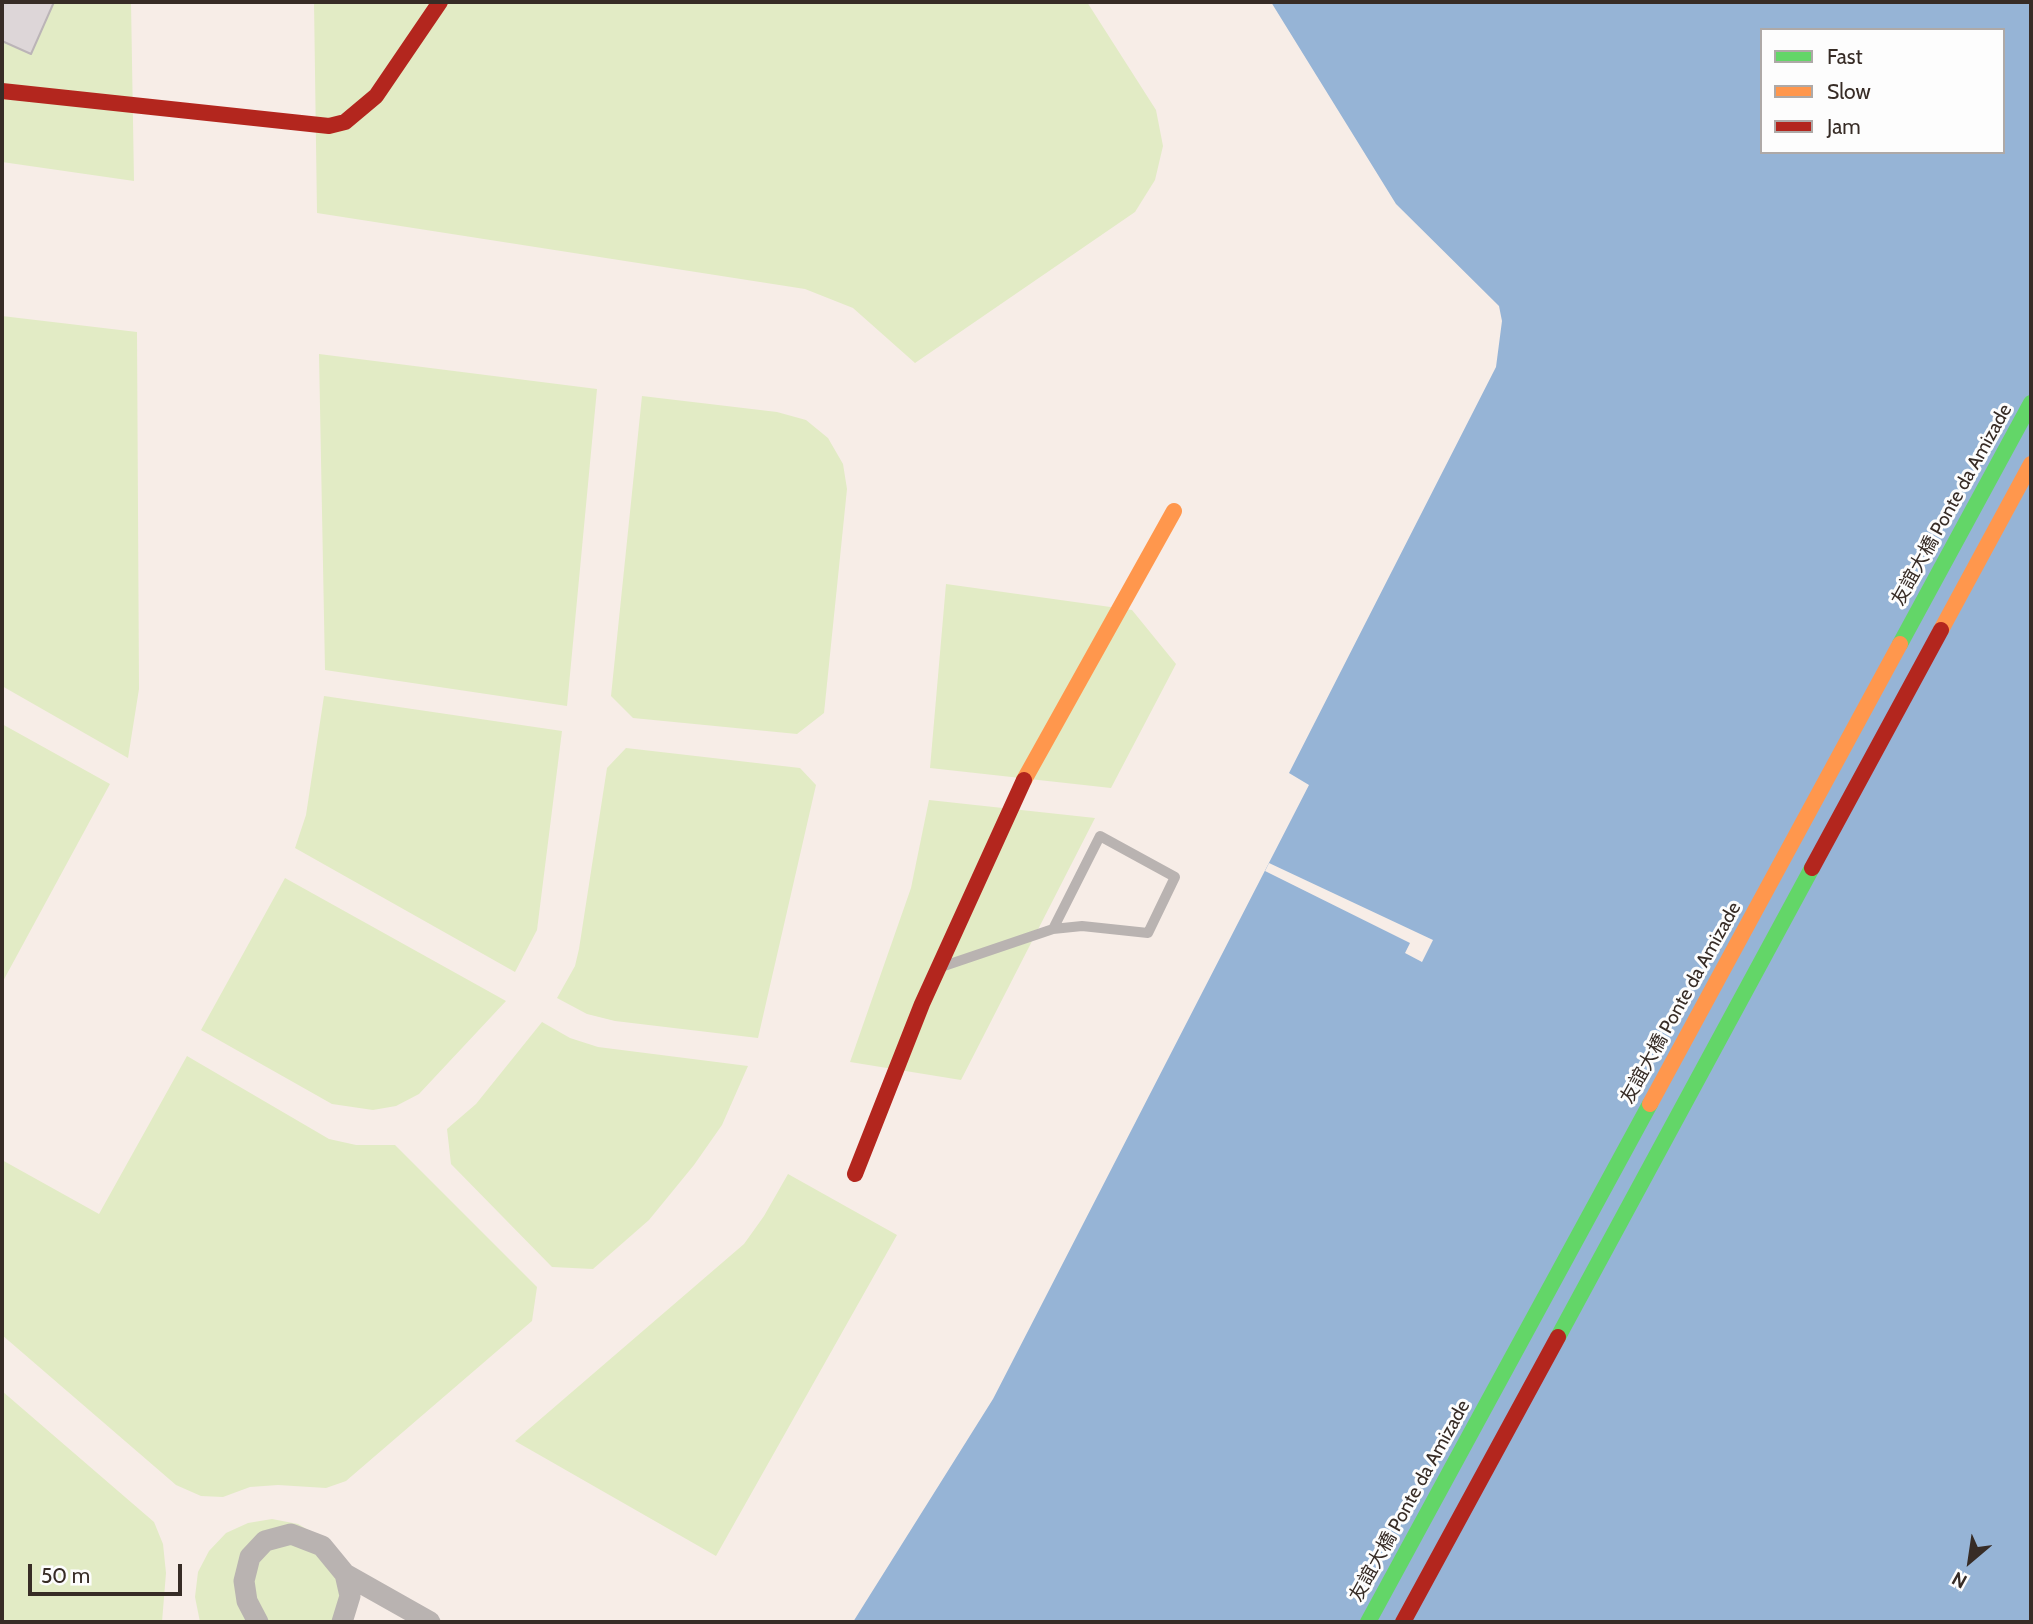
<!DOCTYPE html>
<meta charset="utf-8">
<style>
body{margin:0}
#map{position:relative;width:2033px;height:1624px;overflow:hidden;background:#f7ede7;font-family:Cabin,sans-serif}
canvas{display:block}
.frame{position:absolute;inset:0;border:4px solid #372c26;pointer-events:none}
.legend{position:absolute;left:1760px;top:28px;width:245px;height:126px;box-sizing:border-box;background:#fdfdfd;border:2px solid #aea9a7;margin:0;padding:9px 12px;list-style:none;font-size:21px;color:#372c26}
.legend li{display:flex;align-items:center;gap:14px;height:35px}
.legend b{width:35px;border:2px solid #aea9a7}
.north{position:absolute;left:1935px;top:1526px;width:70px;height:70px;-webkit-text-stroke:5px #fdfdfd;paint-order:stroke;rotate:209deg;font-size:19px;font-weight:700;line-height:28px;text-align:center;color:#372c26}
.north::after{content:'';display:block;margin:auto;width:24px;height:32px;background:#372c26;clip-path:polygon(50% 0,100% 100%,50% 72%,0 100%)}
.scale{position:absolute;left:28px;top:1564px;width:154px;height:32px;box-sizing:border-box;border:4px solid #372c26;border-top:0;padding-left:9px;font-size:21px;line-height:24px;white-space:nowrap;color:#372c26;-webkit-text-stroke:5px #fdfdfd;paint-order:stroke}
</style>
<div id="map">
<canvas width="2033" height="1624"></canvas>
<div class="frame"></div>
<ul class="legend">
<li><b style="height:9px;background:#63d668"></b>Fast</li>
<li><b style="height:9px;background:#ff974d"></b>Slow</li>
<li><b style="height:9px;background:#b3261e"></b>Jam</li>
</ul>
<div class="north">N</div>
<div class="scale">50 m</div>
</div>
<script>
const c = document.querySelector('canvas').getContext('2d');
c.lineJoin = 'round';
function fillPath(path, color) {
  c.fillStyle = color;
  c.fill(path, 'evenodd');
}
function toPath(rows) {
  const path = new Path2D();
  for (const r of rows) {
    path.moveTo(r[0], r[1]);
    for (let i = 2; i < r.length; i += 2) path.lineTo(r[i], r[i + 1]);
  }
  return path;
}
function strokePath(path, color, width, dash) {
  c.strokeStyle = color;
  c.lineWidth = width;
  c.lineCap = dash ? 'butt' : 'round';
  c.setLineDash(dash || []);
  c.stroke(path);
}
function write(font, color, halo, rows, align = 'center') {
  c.font = font + ' Cabin,"Noto Sans SC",sans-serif';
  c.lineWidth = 6;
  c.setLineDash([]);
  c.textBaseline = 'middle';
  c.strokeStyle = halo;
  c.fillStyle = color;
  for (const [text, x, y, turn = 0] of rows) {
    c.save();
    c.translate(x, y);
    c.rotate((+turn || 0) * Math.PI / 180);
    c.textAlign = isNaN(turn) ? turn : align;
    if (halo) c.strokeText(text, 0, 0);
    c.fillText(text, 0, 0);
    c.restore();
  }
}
fillPath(toPath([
 [2,2,131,2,134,181,2,162],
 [314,2,1087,2,1156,110,1163,146,1155,180,1135,212,915,363,853,308,805,289,317,213],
 [2,316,137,332,139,689,128,758,2,686],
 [319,354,597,389,567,706,325,670],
 [642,396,777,412,806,420,828,438,843,464,847,489,824,713,797,734,633,718,611,696],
 [946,584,1132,610,1176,664,1111,788,930,768],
 [324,696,562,731,537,930,515,972,295,848,306,815],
 [2,724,110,784,2,983],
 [626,748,800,768,816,785,758,1038,615,1021,587,1014,557,998,575,966,579,949,607,768],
 [929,800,1095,818,961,1080,850,1062,911,888],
 [285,878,506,1001,419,1094,396,1106,373,1110,332,1104,201,1030],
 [542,1022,570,1038,598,1047,748,1066,722,1125,694,1165,649,1220,593,1269,552,1267,451,1164,447,1129,476,1104],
 [187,1056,329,1139,356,1145,395,1145,537,1287,532,1321,346,1481,326,1488,278,1485,250,1487,223,1497,201,1496,176,1485,2,1335,2,1160,99,1214],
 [788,1174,897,1235,716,1556,515,1441,744,1244,764,1216],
 [2,1391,154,1522,163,1544,166,1573,162,1622,2,1622],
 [272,1519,298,1524,320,1537,337,1557,342,1622,200,1622,195,1597,198,1572,209,1551,226,1533,248,1523]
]), '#e2ebc5');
fillPath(toPath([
 [1271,2,2031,2,2031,1622,853,1622,993,1399,1309,785,1289,773,1496,367,1502,321,1499,306,1396,204],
 [1762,30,2003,30,2003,152,1762,152]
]), '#96b4d6');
fillPath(toPath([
 [1269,863,1433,940,1422,962,1405,953,1410,943,1265,871]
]), '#f7ede7');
const building = toPath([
 [2,2,54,2,31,54,2,41,2,2]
]);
fillPath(building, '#ddd6d8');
strokePath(building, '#bbb4b7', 2);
strokePath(toPath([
 [944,966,1053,929,1082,926,1148,933,1175,877,1100,836,1053,929]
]), '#b9b3b1', 10);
strokePath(toPath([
 [345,1574,430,1622],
 [258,1622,247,1601,244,1581,250,1557,265,1541,291,1534,322,1546,345,1574,350,1596,342,1622]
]), '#b9b3b1', 21);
strokePath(toPath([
 [1900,644,2031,403],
 [1558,1337,1812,868],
 [1368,1622,1650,1104]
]), '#63d668', 16);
strokePath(toPath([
 [1941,630,2031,464],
 [1024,780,1174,511],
 [1650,1104,1900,644]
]), '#ff974d', 16);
strokePath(toPath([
 [2,91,329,126,345,122,376,96,440,2],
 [1812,868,1941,630],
 [855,1174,922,1004,1024,780],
 [1403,1622,1558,1337]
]), '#b3261e', 16);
write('19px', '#372c26', '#fdfdfd', [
 ["友誼大橋 Ponte da Amizade",1952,505,-61],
 ["友誼大橋 Ponte da Amizade",1681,1003,-61],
 ["友誼大橋 Ponte da Amizade",1410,1501,-61]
]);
</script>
